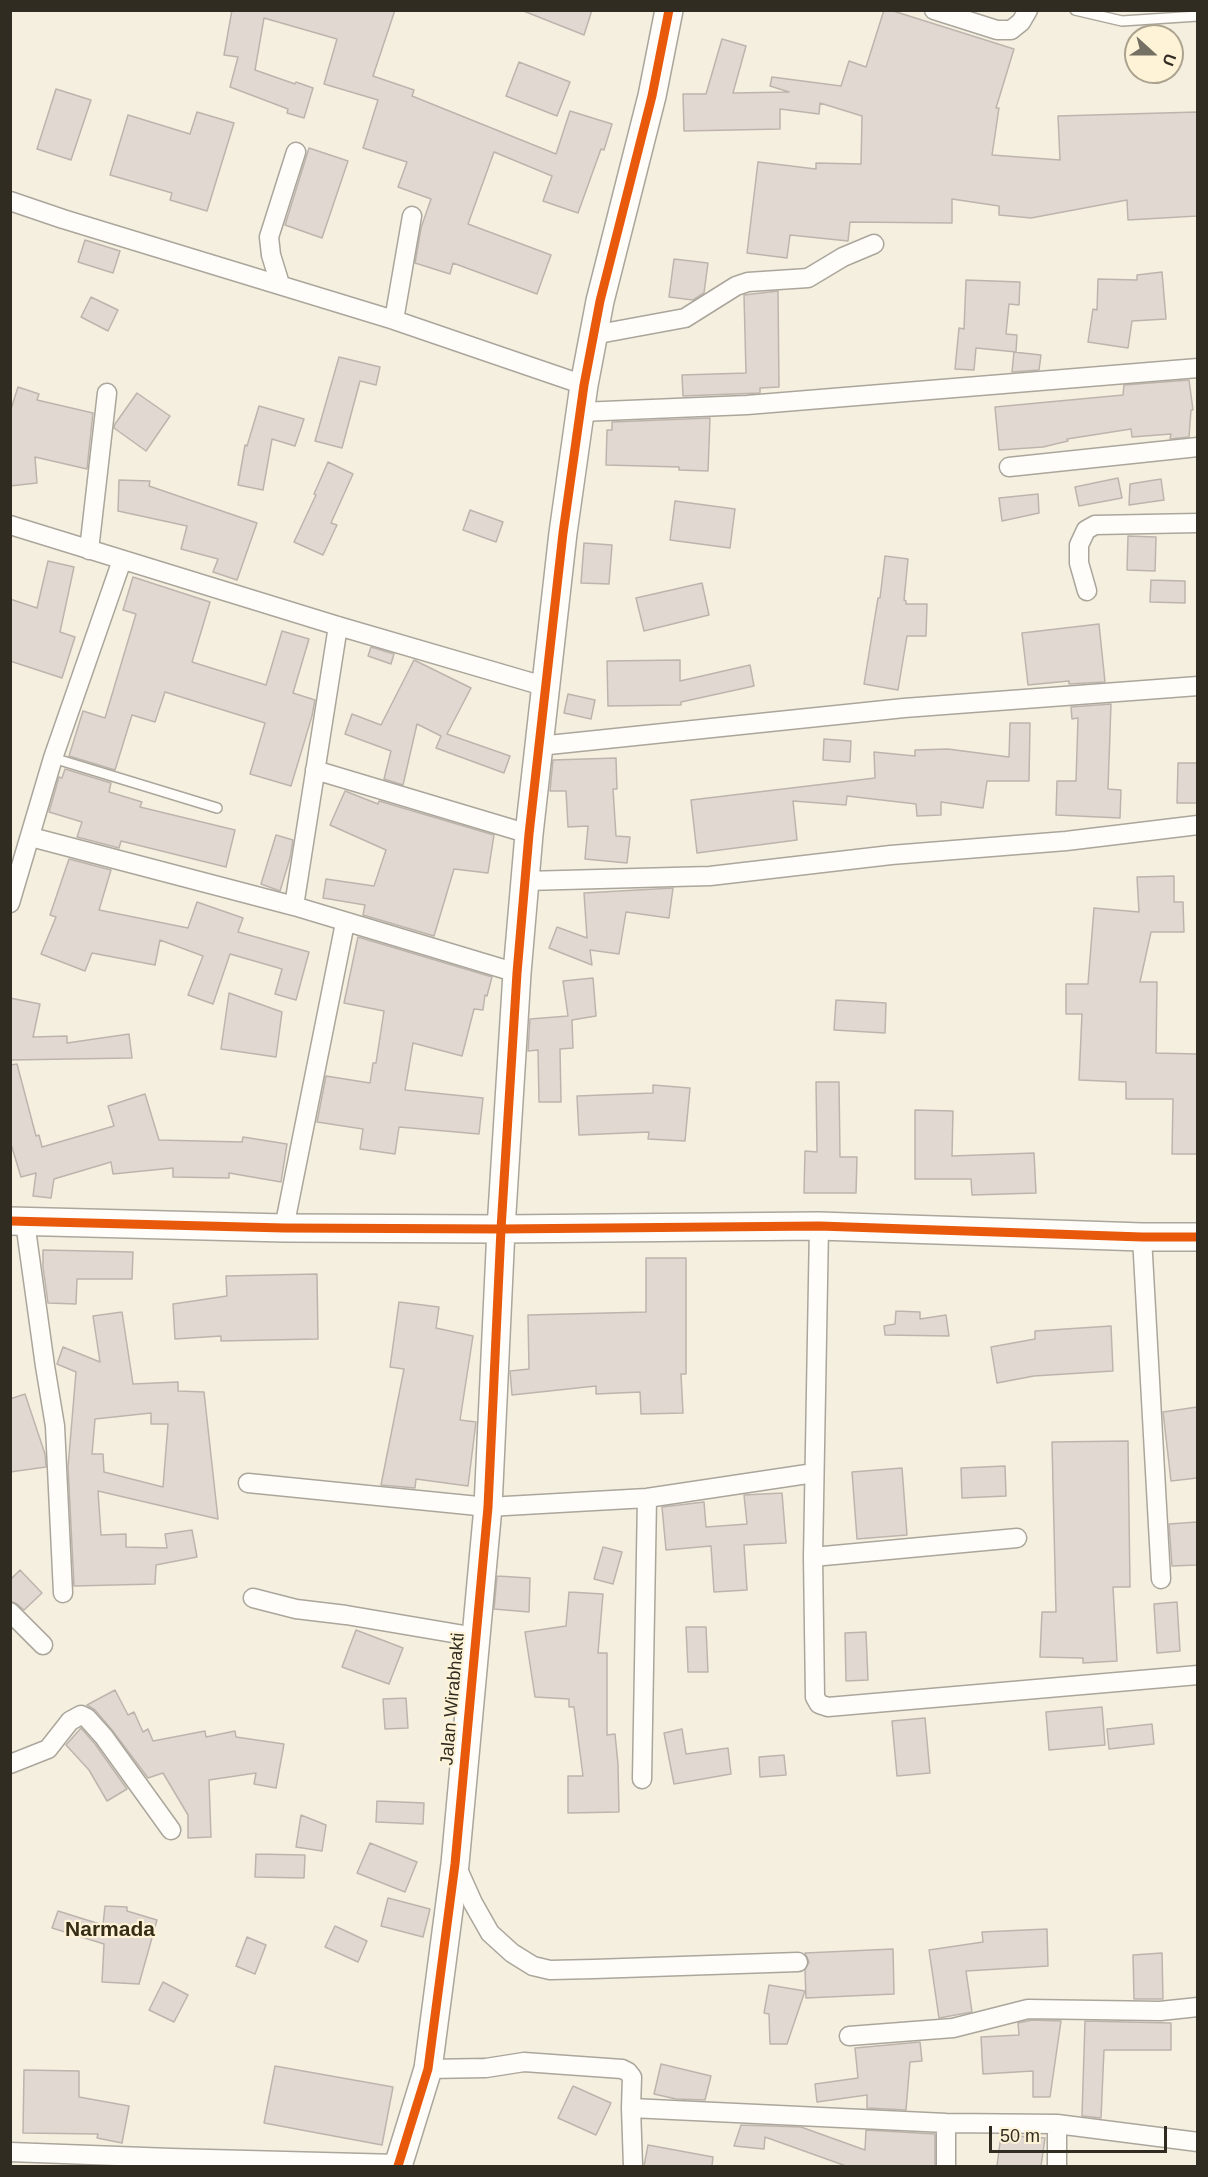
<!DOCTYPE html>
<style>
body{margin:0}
#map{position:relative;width:1208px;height:2177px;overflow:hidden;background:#f5efe0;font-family:Arial,sans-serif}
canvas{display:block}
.frame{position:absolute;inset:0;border:12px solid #302c21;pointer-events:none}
.north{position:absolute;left:1124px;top:24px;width:60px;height:60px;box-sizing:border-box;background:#fef3d7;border:2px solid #aca38e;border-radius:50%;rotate:111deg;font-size:16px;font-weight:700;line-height:24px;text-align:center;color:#302c21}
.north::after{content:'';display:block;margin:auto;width:21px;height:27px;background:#757064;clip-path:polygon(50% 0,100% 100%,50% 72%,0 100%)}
.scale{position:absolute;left:989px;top:2126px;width:178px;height:27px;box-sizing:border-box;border:3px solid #302c21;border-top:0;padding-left:8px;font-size:18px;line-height:21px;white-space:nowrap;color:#302c21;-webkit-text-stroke:4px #fef3d7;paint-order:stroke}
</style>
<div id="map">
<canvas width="1208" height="2177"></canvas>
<div class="frame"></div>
<div class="north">U</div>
<div class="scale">50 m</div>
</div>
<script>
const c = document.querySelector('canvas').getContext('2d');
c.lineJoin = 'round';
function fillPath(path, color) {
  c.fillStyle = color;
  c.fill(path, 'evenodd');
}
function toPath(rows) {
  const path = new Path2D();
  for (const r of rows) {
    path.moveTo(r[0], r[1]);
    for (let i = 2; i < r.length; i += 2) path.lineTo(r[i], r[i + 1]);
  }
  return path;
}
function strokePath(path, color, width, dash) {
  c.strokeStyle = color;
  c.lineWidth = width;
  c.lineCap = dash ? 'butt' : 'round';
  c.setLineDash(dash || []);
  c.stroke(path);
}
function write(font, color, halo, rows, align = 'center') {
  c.font = font + ' Arial,sans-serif';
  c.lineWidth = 4.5;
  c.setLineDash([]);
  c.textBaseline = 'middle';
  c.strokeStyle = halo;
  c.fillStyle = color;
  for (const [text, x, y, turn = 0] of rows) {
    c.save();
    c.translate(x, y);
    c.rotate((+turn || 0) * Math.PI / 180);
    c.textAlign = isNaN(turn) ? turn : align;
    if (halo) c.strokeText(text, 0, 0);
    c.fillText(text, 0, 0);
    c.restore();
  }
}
const building = toPath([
 [232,10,395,10,373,76,414,90,412,96,556,154,570,111,612,124,604,150,601,149,578,213,543,201,552,176,494,152,468,224,551,255,537,294,453,263,450,274,415,263,421,228,431,199,398,187,407,162,363,148,378,100,324,84,337,39,264,18,255,70,295,84,296,82,313,88,304,118,287,113,288,109,230,87,238,57,224,55,232,10],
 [521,10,592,10,584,35,521,10],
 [884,10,890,10,1014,49,996,108,999,108,992,155,1060,160,1058,116,1197,112,1197,216,1128,220,1127,200,1031,218,999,215,999,206,952,199,952,223,850,222,848,241,790,235,787,258,747,253,758,162,816,169,816,163,861,164,862,116,820,103,819,114,780,109,780,129,684,131,683,94,706,94,722,39,746,46,733,93,789,92,770,86,772,77,841,86,849,61,866,67,884,10],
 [519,62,570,82,557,116,506,96,519,62],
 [56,89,91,100,71,160,37,149,56,89],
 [197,112,234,123,207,211,170,200,172,193,110,175,128,115,190,134,197,112],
 [309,148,348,161,322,238,285,225,309,148],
 [85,240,120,251,113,273,78,262,85,240],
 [674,259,708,263,704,293,693,300,669,297,674,259],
 [1162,272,1166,319,1132,321,1128,348,1088,342,1093,309,1097,310,1098,279,1137,280,1137,275,1162,272],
 [966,280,1020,282,1019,305,1009,304,1006,334,1017,335,1016,352,976,348,974,370,955,369,959,328,964,329,966,280],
 [778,291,779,387,760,388,760,393,683,396,682,375,746,373,744,295,778,291],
 [91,297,118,310,108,331,81,317,91,297],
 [1014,352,1041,355,1039,370,1012,372,1014,352],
 [339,357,380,367,376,385,360,381,342,448,315,441,339,357],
 [1189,380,1193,410,1191,410,1189,437,1170,439,1171,434,1132,437,1131,429,1067,439,1068,441,1043,447,999,450,995,407,1123,395,1124,385,1189,380],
 [18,387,39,394,37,400,93,413,87,469,35,457,37,483,10,486,10,412,18,387],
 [137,393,170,416,146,451,114,428,115,424,137,393],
 [259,406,304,419,295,446,272,439,263,490,238,485,245,445,247,446,259,406],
 [710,418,708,471,679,470,679,467,606,465,607,430,612,430,612,422,710,418],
 [328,462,353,474,331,523,337,525,323,555,294,542,316,495,314,494,328,462],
 [1118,478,1122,498,1079,506,1075,487,1118,478],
 [1161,479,1164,500,1129,505,1130,484,1161,479],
 [119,480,150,481,149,486,257,523,237,580,213,572,218,559,181,549,187,526,118,511,119,480],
 [1038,494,1039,513,1002,521,999,498,1038,494],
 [675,501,735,509,730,548,670,540,675,501],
 [470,510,503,522,496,542,463,530,470,510],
 [1128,536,1156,537,1155,571,1127,570,1128,536],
 [584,543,612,545,609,584,581,583,584,543],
 [885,556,908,559,904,600,906,601,906,604,927,604,926,636,907,636,898,690,864,684,878,598,880,598,885,556],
 [48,561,74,567,60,632,75,637,62,678,10,661,10,599,37,608,48,561],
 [133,577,210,602,192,662,266,685,282,631,309,639,293,693,315,700,312,716,291,786,250,774,265,723,165,692,155,722,132,715,115,770,69,756,83,711,105,718,136,614,123,610,133,577],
 [1151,580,1185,581,1185,603,1150,602,1151,580],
 [702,583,709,615,644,631,636,598,702,583],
 [1099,624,1105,682,1069,684,1069,681,1028,685,1022,633,1099,624],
 [371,647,394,654,391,664,368,656,371,647],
 [414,660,471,688,447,734,510,756,504,773,436,748,441,736,417,724,403,785,384,779,391,751,345,734,352,714,381,725,414,660],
 [680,660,680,681,750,665,754,686,681,702,681,705,608,706,607,661,680,660],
 [568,694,595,700,591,719,564,713,568,694],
 [1111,704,1108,789,1121,790,1120,818,1056,815,1057,781,1076,781,1078,718,1072,719,1071,707,1111,704],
 [1010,723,1030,723,1029,781,987,781,983,808,941,802,941,815,917,816,916,804,847,796,846,805,793,801,797,840,697,853,691,800,875,778,874,752,915,756,915,750,948,749,1009,757,1010,723],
 [824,739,851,741,850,762,823,760,824,739],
 [616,758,617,789,613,789,616,836,630,837,627,863,585,859,588,826,568,827,566,791,550,791,553,760,616,758],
 [1178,763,1197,763,1197,803,1177,803,1178,763],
 [65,769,111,783,109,792,142,802,140,807,235,830,226,867,121,841,119,848,77,837,82,822,49,812,59,777,62,778,65,769],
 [345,791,378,804,379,801,494,835,488,873,454,869,434,936,363,915,365,905,323,898,326,879,374,886,386,850,330,825,345,791],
 [276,835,293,840,290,858,280,891,261,884,276,835],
 [69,859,111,870,99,910,188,928,197,902,243,918,238,932,309,952,296,1000,275,994,282,969,230,954,213,1004,188,995,203,956,160,940,155,965,92,953,85,971,41,954,56,917,50,915,69,859],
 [1174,876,1174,902,1183,902,1184,932,1151,932,1140,982,1157,982,1156,1053,1197,1054,1197,1154,1172,1154,1173,1099,1126,1099,1126,1082,1079,1080,1082,1014,1066,1014,1066,984,1088,984,1094,908,1139,912,1137,877,1174,876],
 [673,888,669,918,626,912,619,954,590,950,592,965,549,948,557,927,587,938,584,893,673,888],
 [358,937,492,977,487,996,485,995,483,1010,474,1009,462,1056,413,1043,405,1090,483,1098,479,1134,399,1127,395,1154,360,1149,363,1129,317,1122,326,1076,370,1083,373,1063,376,1063,384,1011,344,1003,358,937],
 [593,978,596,1016,572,1020,573,1048,560,1049,561,1102,539,1102,538,1050,528,1051,530,1019,568,1016,563,981,593,978],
 [229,993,282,1012,276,1057,221,1049,229,993],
 [10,998,40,1004,33,1037,67,1036,67,1043,129,1034,132,1058,10,1060,10,998],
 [836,1000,886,1003,885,1033,834,1030,836,1000],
 [17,1064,36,1136,39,1135,42,1147,114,1126,108,1106,145,1094,159,1140,242,1142,243,1137,287,1144,281,1182,229,1173,229,1178,173,1177,173,1168,113,1174,111,1162,54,1179,51,1198,33,1196,36,1173,21,1177,10,1141,10,1065,17,1064],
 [816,1082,839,1082,840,1157,857,1157,856,1193,804,1193,805,1151,817,1152,816,1082],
 [653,1085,690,1088,685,1141,648,1139,649,1132,579,1135,577,1096,653,1093,653,1085],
 [915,1110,953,1111,952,1156,1034,1153,1036,1193,972,1195,971,1179,915,1179,915,1110],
 [43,1250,133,1252,132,1279,77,1279,76,1304,48,1303,43,1267,43,1250],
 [646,1258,686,1258,686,1374,681,1374,683,1413,641,1414,640,1392,596,1394,596,1386,512,1395,510,1371,529,1369,528,1315,646,1312,646,1258],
 [317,1274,318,1339,221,1341,221,1336,175,1339,173,1304,227,1296,226,1276,317,1274],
 [399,1302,439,1307,436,1328,473,1336,460,1420,476,1422,468,1486,416,1479,415,1488,381,1485,404,1369,390,1367,399,1302],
 [896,1311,920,1312,920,1319,946,1315,949,1336,885,1335,884,1326,895,1324,896,1311],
 [122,1312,133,1384,178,1382,178,1391,204,1392,218,1519,98,1491,101,1535,126,1534,126,1547,167,1548,165,1534,192,1530,197,1557,156,1565,155,1584,74,1586,68,1467,76,1372,57,1364,63,1347,100,1362,93,1316,122,1312],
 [151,1413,151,1424,168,1424,163,1487,104,1472,103,1454,92,1454,95,1419,151,1413],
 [1111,1326,1113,1371,1034,1376,997,1383,991,1347,1035,1339,1035,1331,1111,1326],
 [25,1394,45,1454,46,1467,10,1472,10,1399,25,1394],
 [1197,1407,1197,1478,1171,1481,1163,1412,1197,1407],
 [1128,1441,1130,1587,1113,1587,1117,1661,1083,1663,1083,1658,1040,1657,1042,1612,1056,1612,1052,1442,1128,1441],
 [1005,1466,1006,1496,962,1498,961,1468,1005,1466],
 [902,1468,907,1535,857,1539,852,1472,902,1468],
 [782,1493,786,1543,744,1545,747,1590,714,1592,711,1546,666,1550,662,1507,704,1502,706,1527,747,1524,744,1495,782,1493],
 [1197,1522,1197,1565,1172,1566,1169,1524,1197,1522],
 [603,1547,622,1552,613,1584,594,1579,603,1547],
 [20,1570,42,1593,24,1610,17,1604,10,1601,10,1580,20,1570],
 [497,1576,530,1578,529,1612,494,1609,497,1576],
 [569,1592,603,1594,598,1653,607,1653,607,1735,615,1734,618,1764,619,1812,568,1813,568,1776,583,1776,574,1707,569,1707,569,1699,535,1697,525,1632,566,1626,569,1592],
 [1177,1602,1180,1651,1157,1653,1154,1604,1177,1602],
 [686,1627,706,1627,708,1672,688,1672,686,1627],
 [356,1630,403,1648,389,1684,342,1667,356,1630],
 [866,1632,868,1680,846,1681,845,1633,866,1632],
 [115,1690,128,1715,134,1712,143,1732,148,1729,153,1741,205,1731,206,1737,235,1731,236,1737,284,1744,276,1788,254,1784,256,1773,209,1780,211,1837,188,1838,188,1815,163,1773,148,1778,112,1730,95,1710,87,1705,115,1690],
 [406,1698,408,1728,385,1729,383,1699,406,1698],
 [1102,1707,1105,1745,1049,1750,1046,1712,1102,1707],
 [925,1718,930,1773,897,1776,892,1721,925,1718],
 [1152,1724,1154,1744,1109,1749,1107,1729,1152,1724],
 [81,1728,95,1744,127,1789,107,1801,89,1770,66,1745,81,1728],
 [682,1729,686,1754,728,1748,731,1774,674,1784,664,1733,682,1729],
 [784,1755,786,1775,760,1777,759,1757,784,1755],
 [377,1801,424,1803,423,1824,376,1822,377,1801],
 [301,1815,326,1825,322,1851,296,1847,301,1815],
 [370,1843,417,1862,405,1892,357,1873,370,1843],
 [256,1854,305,1855,304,1878,255,1877,256,1854],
 [388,1898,430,1909,423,1937,381,1926,388,1898],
 [105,1906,127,1907,127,1911,157,1920,139,1984,102,1982,104,1944,52,1928,58,1911,103,1925,105,1906],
 [335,1926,367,1941,358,1962,325,1947,335,1926],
 [1047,1929,1048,1966,966,1971,972,2012,939,2018,929,1950,983,1942,982,1932,1047,1929],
 [247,1937,266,1945,255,1974,236,1966,247,1937],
 [893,1949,894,1994,806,1998,805,1970,809,1962,805,1953,893,1949],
 [1162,1953,1163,1999,1134,1999,1133,1955,1162,1953],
 [163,1982,188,1995,174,2022,149,2010,163,1982],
 [769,1985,805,1991,787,2044,770,2044,769,2014,764,2013,769,1985],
 [1032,2020,1061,2021,1050,2097,1033,2097,1033,2071,983,2074,981,2037,1019,2035,1018,2023,1032,2020],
 [1085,2021,1171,2023,1171,2050,1104,2050,1101,2118,1082,2116,1085,2021],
 [920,2042,922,2061,910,2062,906,2110,867,2108,867,2095,817,2102,815,2084,858,2078,855,2048,920,2042],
 [661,2064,711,2076,705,2100,676,2099,654,2094,661,2064],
 [275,2066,393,2087,382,2145,264,2123,275,2066],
 [24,2070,79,2071,79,2097,129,2106,122,2143,97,2138,98,2134,23,2133,24,2070],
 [573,2086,611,2103,596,2135,558,2118,573,2086],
 [741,2125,801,2127,865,2150,866,2130,935,2134,935,2166,846,2166,765,2137,764,2149,734,2146,741,2125],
 [1001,2135,1045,2138,1041,2166,997,2166,1001,2135],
 [648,2145,713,2157,712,2166,644,2166,648,2145]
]);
fillPath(building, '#e1d8d1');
strokePath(building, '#bdb5ad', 1.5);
const lane = toPath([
 [1075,10,1122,21,1198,16],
 [53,758,217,808]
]);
const street = toPath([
 [934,10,997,30,1011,30,1021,22,1028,10],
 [10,201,63,219,394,320,584,385],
 [280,284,271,255,269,237,296,152],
 [394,320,412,216],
 [593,335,685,318,736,286,748,282,808,278,843,257,874,244],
 [580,412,747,405,1198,368],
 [1009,467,1198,447],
 [10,525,338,626,547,687],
 [89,550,107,393],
 [1087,591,1079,563,1079,545,1086,530,1095,525,1198,523],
 [539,746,904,708,1198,686],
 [315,770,529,834],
 [31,837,294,906,517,973],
 [526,881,710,876,891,855,1066,841,1198,825],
 [10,903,53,758,122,560],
 [294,906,338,626],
 [25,1222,45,1366,55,1426,63,1593],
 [819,1226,813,1557,815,1697,819,1704,828,1707,1198,1675],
 [284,1228,345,923],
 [1142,1237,1161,1579],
 [248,1483,488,1507,647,1498,814,1473],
 [813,1557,1017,1538],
 [253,1598,296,1609,346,1615,476,1637],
 [10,1612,43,1645],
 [10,1764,48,1749,70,1721,81,1715,87,1718,104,1737,171,1830],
 [642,1779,647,1498],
 [456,1865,473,1903,490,1933,512,1953,533,1966,550,1970,594,1969,798,1962],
 [849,2036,953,2028,1028,2009,1160,2011,1198,2007],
 [428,2069,486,2068,524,2062,622,2069,628,2072,632,2077,631,2108,633,2166],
 [631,2108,946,2123,1057,2124,1198,2142],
 [10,2152,171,2158,398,2164],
 [946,2166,946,2123],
 [1057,2166,1057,2124]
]);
const secondary = toPath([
 [10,1221,284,1228,501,1229,819,1226,1142,1237,1198,1237],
 [398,2166,428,2069,455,1864,488,1507,501,1229,517,973,529,834,563,533,584,385,600,301,652,96,669,10]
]);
strokePath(lane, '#aba69b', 12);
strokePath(street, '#aba69b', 21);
strokePath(secondary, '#aba69b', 30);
strokePath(lane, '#fefdfa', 9);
strokePath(street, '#fefdfa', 18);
strokePath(secondary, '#fefdfa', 27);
strokePath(toPath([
 [10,1221,284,1228,501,1229,819,1226,1142,1237,1198,1237],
 [398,2166,428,2069,455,1864,488,1507,501,1229,517,973,529,834,563,533,584,385,600,301,652,96,669,10]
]), '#e8590c', 9);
write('18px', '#302c21', '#fef3d7', [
 ["Jalan Wirabhakti",453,1699,-85]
]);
write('bold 21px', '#362d16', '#fef3d7', [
 ["Narmada",110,1930]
]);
</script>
